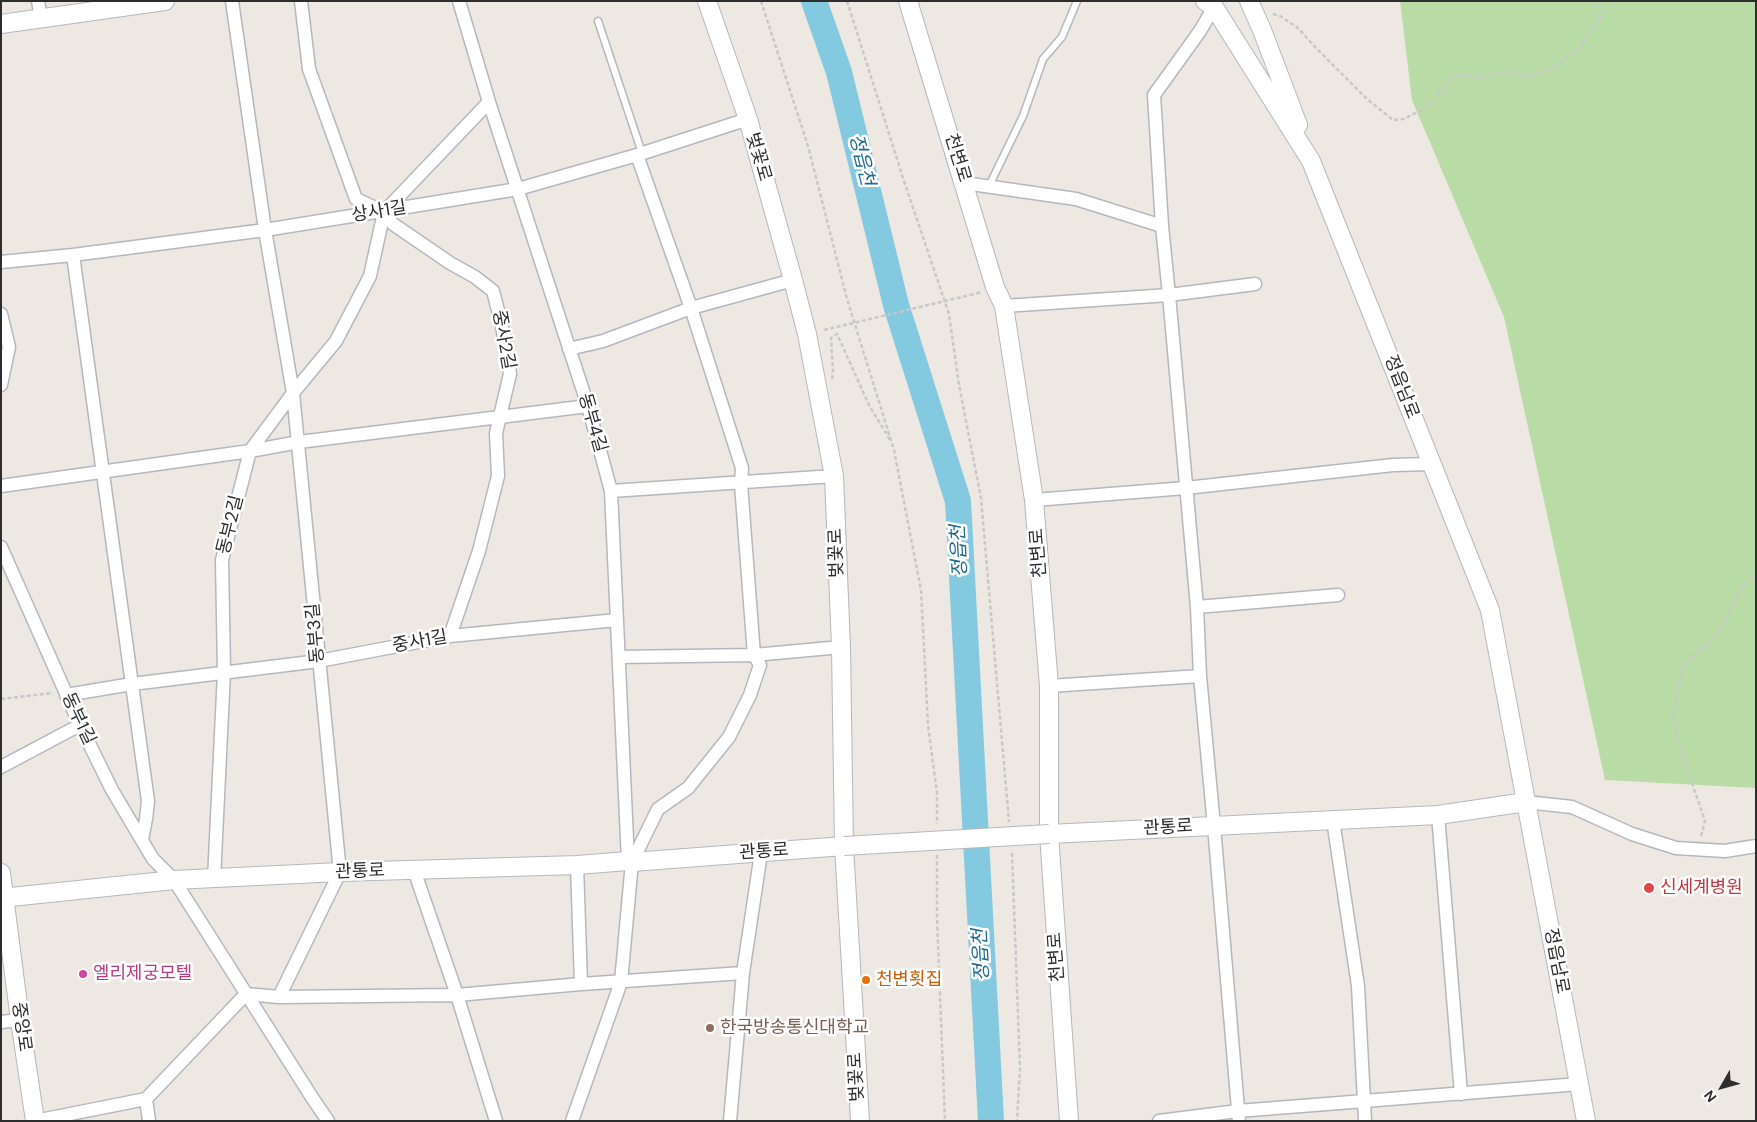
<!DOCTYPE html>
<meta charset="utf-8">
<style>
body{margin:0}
#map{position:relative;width:1757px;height:1122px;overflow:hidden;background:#ede8e2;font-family:"DM Sans",sans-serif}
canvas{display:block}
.frame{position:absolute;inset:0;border:2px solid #2d2d2d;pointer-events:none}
.north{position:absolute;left:1697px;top:1062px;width:50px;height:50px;-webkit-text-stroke:4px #fff;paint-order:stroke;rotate:232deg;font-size:14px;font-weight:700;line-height:20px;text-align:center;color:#2d2d2d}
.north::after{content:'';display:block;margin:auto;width:18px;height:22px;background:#2d2d2d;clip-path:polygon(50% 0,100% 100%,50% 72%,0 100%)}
</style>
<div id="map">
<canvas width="1757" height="1122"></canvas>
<div class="frame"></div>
<div class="north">N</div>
</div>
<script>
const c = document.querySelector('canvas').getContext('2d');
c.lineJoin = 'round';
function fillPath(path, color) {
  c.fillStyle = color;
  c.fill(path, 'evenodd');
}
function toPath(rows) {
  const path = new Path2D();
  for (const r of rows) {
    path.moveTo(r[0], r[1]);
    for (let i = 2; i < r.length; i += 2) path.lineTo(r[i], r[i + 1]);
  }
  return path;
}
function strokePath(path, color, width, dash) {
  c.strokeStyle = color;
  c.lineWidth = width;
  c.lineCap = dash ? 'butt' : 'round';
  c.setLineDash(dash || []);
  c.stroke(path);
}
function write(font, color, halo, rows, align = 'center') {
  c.font = font + ' "DM Sans","Noto Sans KR",sans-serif';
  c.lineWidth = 5;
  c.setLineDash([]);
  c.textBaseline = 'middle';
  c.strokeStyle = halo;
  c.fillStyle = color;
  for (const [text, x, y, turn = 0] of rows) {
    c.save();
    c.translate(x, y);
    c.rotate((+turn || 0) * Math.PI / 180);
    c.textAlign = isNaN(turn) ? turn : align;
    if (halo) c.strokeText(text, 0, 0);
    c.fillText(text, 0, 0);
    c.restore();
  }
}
fillPath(toPath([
 [1400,1,1756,1,1756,788,1605,780,1504,317,1412,100]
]), '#b9dca6');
strokePath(toPath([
 [814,1,839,72,896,305,958,501,991,1121]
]), '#83c9e0', 26);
const lane = toPath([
 [598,21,642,153],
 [989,186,1023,116,1043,59,1062,37,1077,1]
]);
const street = toPath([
 [38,1,41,18],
 [301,1,309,69,356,199,384,212,393,224,450,263,475,277,493,291,502,326,510,374,496,433,498,476,479,551,450,636],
 [459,1,489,102,588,406,611,491,628,861],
 [1214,7,1200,31,1154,95,1162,226,1169,295,1197,607,1200,676,1214,826,1239,1121],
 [964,183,1076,199,1162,226],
 [384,212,489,102],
 [73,255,148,801,146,819,142,840],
 [1,262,73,255,265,230,518,189,637,155,748,119],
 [1004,306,1169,295,1255,284],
 [1,314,9,347,1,385],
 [569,349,603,341,691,308,793,280],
 [1,486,250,451,299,442,588,406],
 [611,491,834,476],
 [1034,500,1186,488,1393,465,1431,464],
 [1,547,80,725,112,790,153,859,174,880,313,1099,328,1121],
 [1197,607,1338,595],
 [619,657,754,655,741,484,742,468,691,308,637,155],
 [1049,686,1200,676],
 [66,695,132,684,319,661,450,636,617,620],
 [1,767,80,725],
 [1526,802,1572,807,1632,834,1676,848,1725,851,1756,846],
 [1438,815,1461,1094],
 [1333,820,1358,986,1365,1121],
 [577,865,581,984],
 [414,870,457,995,496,1121],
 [214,879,224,672,222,560,250,451,293,393,336,341,370,276,384,212],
 [279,997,457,995,581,984,743,973],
 [1,1022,20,1020],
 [35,1121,146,1099],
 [149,1121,146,1099,246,994,279,997,340,872,293,393,265,230,232,1],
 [572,1121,621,982,632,862,658,809,688,788,729,737,750,695,760,665,754,655,841,647],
 [730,1121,743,973,761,853],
 [1159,1121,1238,1111,1579,1084]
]);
const secondary = toPath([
 [707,1,748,119,793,280,807,334,834,476,841,647,844,846,860,1121],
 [908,1,995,287,1004,306,1034,500,1049,686,1049,834,1069,1121],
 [1205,1,1214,7,1311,161,1490,610,1586,1121],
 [1249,1,1262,30,1298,125],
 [1,24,165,1],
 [1049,834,1438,815,1526,802],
 [1,873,20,1020,35,1121],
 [1,898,174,880,340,872,577,865,628,861,632,862,844,846]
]);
strokePath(lane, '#b5b7bf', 9);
strokePath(street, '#b5b7bf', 15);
strokePath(secondary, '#b5b7bf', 20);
strokePath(toPath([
 [761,1,808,146,847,299,894,450,921,590,928,725,937,793,937,824],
 [847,1,904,181,949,314,959,385,981,498,1009,822],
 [1273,14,1280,16,1298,28,1316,48,1367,99,1393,120,1404,119,1429,106,1455,75,1482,78,1505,72,1526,76,1549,71,1578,49,1600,18,1599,1],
 [970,295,981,292],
 [832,379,833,371,831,338,837,334,869,405,890,440],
 [1,699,53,693],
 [1701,836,1705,821,1680,748,1673,716,1683,666,1719,632,1742,587,1756,574],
 [1012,853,1020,1069,1017,1121],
 [937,855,937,919,945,1121]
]), '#c8c8c8', 2.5, [4, 2.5]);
strokePath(lane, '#fff', 6);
strokePath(street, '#fff', 12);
strokePath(secondary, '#fff', 18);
const secondaryBridge = toPath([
 [844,846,1049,834]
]);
strokePath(secondaryBridge, '#b5b7bf', 20, []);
strokePath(toPath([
 [824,330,970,295]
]), '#c8c8c8', 2.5, [4, 2.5]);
strokePath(secondaryBridge, '#fff', 18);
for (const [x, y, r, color] of [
 [1649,888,6,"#e0444e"],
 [83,974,5,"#d1479c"],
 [866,980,5,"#e8710a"],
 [710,1028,5,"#8d6e63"]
]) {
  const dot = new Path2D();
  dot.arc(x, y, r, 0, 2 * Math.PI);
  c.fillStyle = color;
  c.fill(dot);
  strokePath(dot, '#fff', 2);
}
write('18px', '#2d2d2d', '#fff', [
 ["벚꽃로",758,157,74],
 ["천변로",957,158,73],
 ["상사1길",379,212,-9],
 ["중사2길",503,340,80],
 ["정읍남로",1401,387,69],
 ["동부4길",592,423,74],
 ["동부2길",231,525,-76],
 ["벚꽃로",837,553,-92],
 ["천변로",1039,553,-94],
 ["동부3길",316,633,-95],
 ["중사1길",420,642,-10],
 ["동부1길",78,719,65],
 ["관통로",1168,828,-3],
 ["관통로",764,852,-4],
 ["관통로",360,872,-2],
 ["천변로",1057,957,-94],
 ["정읍남로",1556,961,79],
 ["중앙로",21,1027,82],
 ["벚꽃로",857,1077,-93]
]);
write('18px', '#be3a42', '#fff', [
 ["신세계병원",1660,888]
], 'left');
write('18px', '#b23c85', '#fff', [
 ["엘리제궁모텔",93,974]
], 'left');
write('18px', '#c56008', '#fff', [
 ["천변횟집",876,980]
], 'left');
write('18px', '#785e54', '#fff', [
 ["한국방송통신대학교",720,1028]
], 'left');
write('italic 19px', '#1f6a8f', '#fff', [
 ["정읍천",861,160,76],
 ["정읍천",960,551,-93],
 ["정읍천",982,955,-93]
]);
</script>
